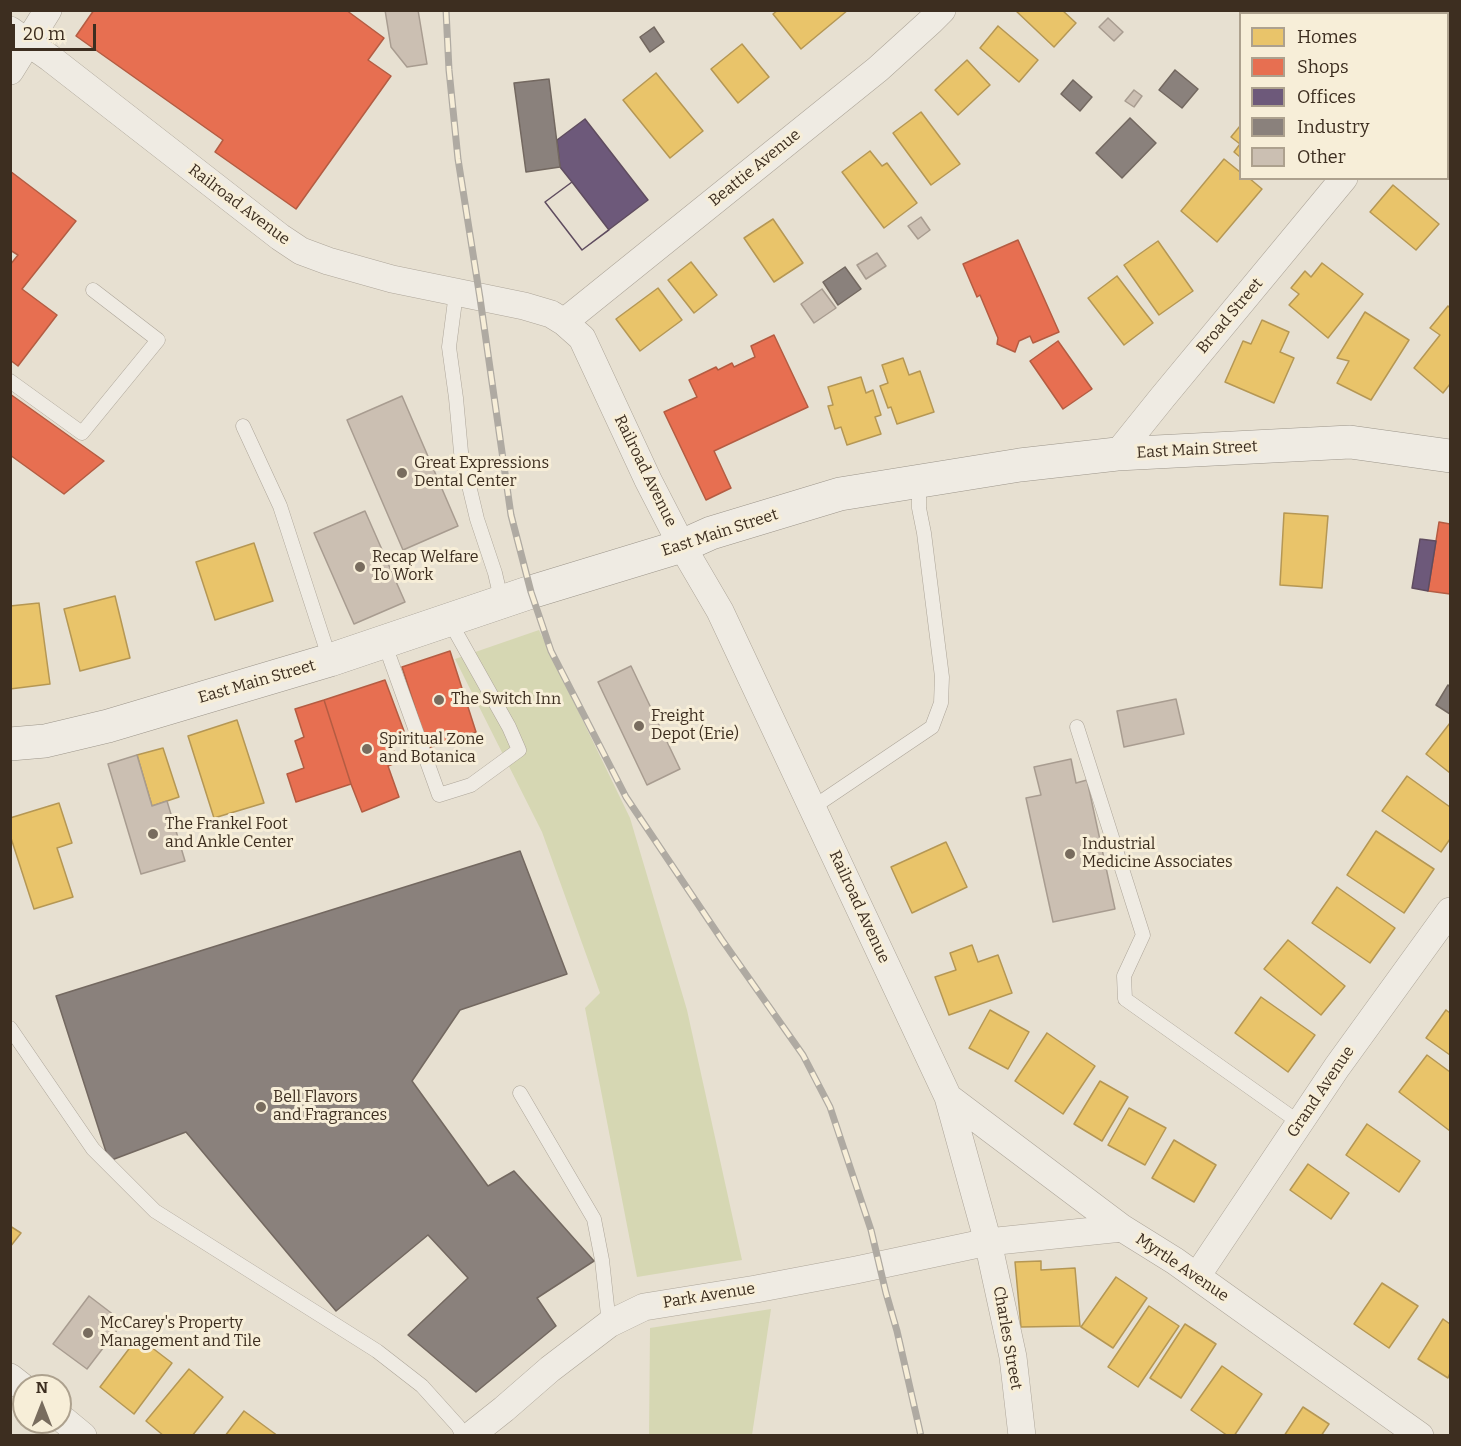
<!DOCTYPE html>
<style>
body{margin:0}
#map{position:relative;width:1461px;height:1446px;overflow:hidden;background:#e7e0d1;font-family:Bitter,serif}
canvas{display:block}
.frame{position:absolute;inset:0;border:12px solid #3d2e20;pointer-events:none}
.legend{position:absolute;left:1239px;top:12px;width:210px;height:168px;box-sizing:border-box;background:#f7eed8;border:2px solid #ada18e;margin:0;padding:8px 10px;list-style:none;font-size:18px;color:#3d2e20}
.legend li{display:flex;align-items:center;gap:12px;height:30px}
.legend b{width:30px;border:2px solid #ada18e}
.north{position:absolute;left:12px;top:1374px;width:60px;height:60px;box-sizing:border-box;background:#f7eed8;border:2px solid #ada18e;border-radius:50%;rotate:0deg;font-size:16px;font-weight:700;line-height:24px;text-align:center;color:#3d2e20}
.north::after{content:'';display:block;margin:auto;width:21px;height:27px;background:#786c5e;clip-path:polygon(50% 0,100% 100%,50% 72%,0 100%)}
.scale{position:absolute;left:12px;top:24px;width:84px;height:27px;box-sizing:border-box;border:3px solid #3d2e20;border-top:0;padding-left:8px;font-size:18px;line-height:21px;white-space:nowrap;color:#3d2e20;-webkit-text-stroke:4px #f7eed8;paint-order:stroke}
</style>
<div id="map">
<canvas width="1461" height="1446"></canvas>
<div class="frame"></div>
<ul class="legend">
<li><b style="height:16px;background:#e9c46a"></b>Homes</li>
<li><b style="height:16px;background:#e76f51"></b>Shops</li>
<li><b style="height:16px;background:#6d597a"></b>Offices</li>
<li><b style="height:16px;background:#8a817c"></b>Industry</li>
<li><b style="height:16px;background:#cbbfb2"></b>Other</li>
</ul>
<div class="north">N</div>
<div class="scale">20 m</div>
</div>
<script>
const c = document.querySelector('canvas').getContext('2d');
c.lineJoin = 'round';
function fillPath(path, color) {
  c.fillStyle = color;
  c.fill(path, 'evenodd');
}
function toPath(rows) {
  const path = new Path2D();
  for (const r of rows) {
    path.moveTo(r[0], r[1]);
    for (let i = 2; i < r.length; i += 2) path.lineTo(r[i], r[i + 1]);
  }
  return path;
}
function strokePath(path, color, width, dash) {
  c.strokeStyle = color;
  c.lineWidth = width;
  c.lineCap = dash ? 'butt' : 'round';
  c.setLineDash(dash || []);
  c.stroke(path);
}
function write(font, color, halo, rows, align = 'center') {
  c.font = font + ' Bitter,serif';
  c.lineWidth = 6;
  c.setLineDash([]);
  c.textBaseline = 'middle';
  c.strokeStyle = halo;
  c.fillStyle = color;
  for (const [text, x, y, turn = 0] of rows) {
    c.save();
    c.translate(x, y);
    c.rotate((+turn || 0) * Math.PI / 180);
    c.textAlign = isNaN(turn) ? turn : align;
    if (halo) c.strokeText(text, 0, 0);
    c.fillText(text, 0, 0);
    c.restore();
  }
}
fillPath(toPath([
 [539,630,630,818,687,1010,742,1260,637,1277,585,1008,600,993,542,832,455,659],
 [771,1309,752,1435,649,1435,650,1328]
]), '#d6d7b3');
const homes = toPath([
 [778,10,848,10,801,49,773,14,778,10],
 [1015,10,1062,10,1076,23,1054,47,1015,10],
 [1375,10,1410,10,1407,14,1379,14,1375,10],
 [998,26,1038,60,1019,82,980,48,998,26],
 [742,44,769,77,738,103,711,69,742,44],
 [967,60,990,85,958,115,935,90,967,60],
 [656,73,703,131,670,158,623,100,656,73],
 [921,112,960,164,931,185,893,133,921,112],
 [1240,126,1240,157,1234,152,1240,144,1231,137,1240,126],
 [1450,144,1450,177,1448,175,1448,148,1450,144],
 [870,151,882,166,887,163,917,203,884,228,842,172,870,151],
 [1224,159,1240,172,1240,178,1249,178,1262,189,1217,242,1181,211,1224,159],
 [1393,185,1439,224,1416,250,1370,212,1393,185],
 [773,219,803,263,774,282,744,238,773,219],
 [1158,241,1193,291,1159,315,1124,265,1158,241],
 [691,262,717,295,694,313,668,280,691,262],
 [1322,263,1363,294,1328,338,1289,305,1299,294,1291,288,1305,271,1311,277,1322,263],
 [1117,276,1153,323,1124,345,1088,298,1117,276],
 [658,288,682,320,640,351,616,319,658,288],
 [1448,306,1450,308,1450,384,1443,393,1414,368,1440,335,1430,328,1448,306],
 [1365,312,1409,340,1371,400,1337,383,1349,361,1337,358,1365,312],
 [1262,320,1289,332,1280,352,1294,358,1274,403,1225,382,1243,341,1251,344,1262,320],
 [903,358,909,375,920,371,934,412,897,424,891,407,888,408,880,386,888,383,882,365,903,358],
 [861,377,866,393,873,390,881,415,875,417,881,434,847,445,841,427,835,429,828,406,833,405,828,387,861,377],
 [1284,513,1328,516,1322,588,1280,585,1284,513],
 [254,543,273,601,215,620,196,562,254,543],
 [115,596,130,658,80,671,64,609,115,596],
 [39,603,50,684,10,689,10,606,39,603],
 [237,720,264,803,214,818,188,736,237,720],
 [1450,723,1450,773,1426,754,1450,723],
 [163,748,179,797,152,806,137,755,163,748],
 [1407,776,1450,807,1450,839,1441,852,1382,811,1407,776],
 [59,803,72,843,57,848,73,897,34,909,10,835,10,818,59,803],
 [1376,831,1434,869,1404,913,1347,875,1376,831],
 [946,842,967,887,912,913,891,867,946,842],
 [1337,887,1395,928,1370,963,1312,923,1337,887],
 [1288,940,1345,986,1321,1015,1264,969,1288,940],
 [972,945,978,962,998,955,1012,993,949,1015,935,977,956,970,950,953,972,945],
 [1261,997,1315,1035,1288,1072,1235,1033,1261,997],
 [990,1010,1029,1032,1008,1069,969,1048,990,1010],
 [1446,1010,1450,1013,1450,1055,1426,1038,1446,1010],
 [1047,1033,1095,1066,1063,1114,1015,1081,1047,1033],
 [1427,1055,1450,1072,1450,1131,1399,1092,1427,1055],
 [1100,1081,1128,1097,1102,1141,1074,1124,1100,1081],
 [1129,1108,1166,1128,1145,1165,1108,1145,1129,1108],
 [1367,1124,1420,1161,1399,1192,1346,1155,1367,1124],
 [1174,1140,1216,1165,1194,1202,1152,1178,1174,1140],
 [1308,1164,1349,1193,1331,1219,1290,1190,1308,1164],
 [10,1226,21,1233,10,1247,10,1226],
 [1041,1261,1041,1270,1075,1268,1080,1326,1021,1327,1015,1262,1041,1261],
 [1116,1277,1147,1298,1113,1348,1081,1327,1116,1277],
 [1382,1283,1418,1306,1389,1348,1354,1324,1382,1283],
 [1149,1306,1179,1326,1138,1387,1108,1367,1149,1306],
 [1443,1319,1450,1324,1450,1373,1448,1378,1418,1359,1443,1319],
 [1185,1324,1216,1344,1181,1398,1150,1378,1185,1324],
 [138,1337,172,1363,134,1414,100,1387,138,1337],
 [1222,1366,1262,1394,1234,1436,1228,1436,1191,1410,1222,1366],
 [189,1369,223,1397,192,1436,164,1436,146,1421,189,1369],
 [1303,1407,1329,1424,1321,1436,1284,1436,1303,1407],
 [244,1411,278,1436,225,1436,244,1411]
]);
fillPath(homes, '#e9c46a');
strokePath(homes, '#b59754', 1.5);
const shops = toPath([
 [94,10,346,10,384,38,368,60,391,76,296,209,215,152,223,140,76,36,94,10],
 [10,171,76,221,22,289,57,315,18,366,10,360,10,265,18,255,10,250,10,171],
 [1018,240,1059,332,1033,343,1030,336,1019,341,1015,352,997,344,998,338,980,295,977,297,963,264,1018,240],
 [774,335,808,407,714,451,731,488,706,500,664,412,697,397,689,380,716,367,718,370,732,363,734,367,755,357,751,346,774,335],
 [1058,341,1092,389,1063,409,1030,361,1058,341],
 [10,394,104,461,64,494,10,455,10,394],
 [1439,522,1450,524,1450,594,1428,591,1439,522],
 [450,651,476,732,428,748,402,667,450,651],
 [385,680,404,731,389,737,398,762,388,766,399,797,362,812,351,784,324,700,385,680],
 [324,700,351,784,296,802,287,774,304,768,295,741,304,737,295,709,324,700]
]);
fillPath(shops, '#e76f51');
strokePath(shops, '#b45c42', 1.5);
const offices = toPath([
 [585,119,648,200,582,250,545,202,572,182,560,167,557,140,585,119],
 [572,182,609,230,582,250,545,202,572,182],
 [1420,539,1436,541,1428,591,1412,588,1420,539]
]);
fillPath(offices, '#6d597a');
strokePath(offices, '#5f4c5f', 1.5);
const industry = toPath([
 [654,27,664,42,650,52,640,37,654,27],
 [1175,70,1198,89,1182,108,1159,90,1175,70],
 [549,79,560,167,526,172,514,83,549,79],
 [1073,80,1092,97,1080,111,1061,94,1073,80],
 [1130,118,1156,143,1122,178,1096,153,1130,118],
 [845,267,861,289,838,305,823,282,845,267],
 [1448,685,1450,687,1450,714,1436,705,1448,685],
 [520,851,567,974,460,1010,412,1081,488,1186,514,1171,594,1261,537,1298,556,1326,476,1392,408,1335,468,1278,428,1235,336,1311,186,1132,109,1161,56,996,520,851]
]);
fillPath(industry, '#8a817c');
strokePath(industry, '#736860', 1.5);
const building = toPath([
 [385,10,418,10,427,64,407,67,391,47,385,10],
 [1108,18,1123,32,1114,41,1099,27,1108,18],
 [1134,90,1142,96,1134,107,1125,101,1134,90],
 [921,217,930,230,918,239,908,226,921,217],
 [877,253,886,266,866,279,857,265,877,253],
 [822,289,836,308,814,323,801,304,822,289],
 [402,396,458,526,403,550,347,420,402,396],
 [365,511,405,602,354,624,314,533,365,511],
 [631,666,680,769,647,785,598,682,631,666],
 [1176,699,1184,734,1124,747,1117,711,1176,699],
 [137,755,152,806,167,801,185,861,141,874,108,764,137,755],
 [1071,759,1076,783,1087,780,1115,909,1053,922,1026,798,1041,795,1034,767,1071,759],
 [89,1296,123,1322,87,1369,53,1344,89,1296]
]);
fillPath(building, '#cbbfb2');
strokePath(building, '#a89c90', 1.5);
const service = toPath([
 [456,293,449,347,456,398,461,452,477,519,495,573,502,603],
 [10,381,82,433,158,340,93,290],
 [243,426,280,506,330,660],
 [384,642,439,795,471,785,519,750,509,727,449,620],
 [1077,727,1143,935,1124,976,1125,999,1300,1123],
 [812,808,932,727,941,703,942,677,924,533,919,508,919,482],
 [10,1028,93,1149,155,1211,377,1351,422,1386,458,1426,463,1436],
 [520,1093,594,1219,602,1260,609,1324]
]);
const minor = toPath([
 [10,30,50,58,280,237,301,251,328,261,392,279,524,306,551,314,564,322,582,338,648,480,682,546,720,611,948,1097,988,1242,1013,1357,1022,1436],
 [1448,53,1450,49],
 [10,71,48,10],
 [564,322,878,69,931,21,942,10],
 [1117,454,1162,398,1344,178],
 [948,1097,1122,1228,1175,1261,1420,1436],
 [1197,1276,1337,1067,1450,911],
 [10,1377,24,1388],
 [60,1417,83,1436],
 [470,1436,504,1409,550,1369,609,1324,644,1307,756,1289,856,1270,988,1242,1122,1228]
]);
const secondary = toPath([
 [10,744,45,741,108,726,330,660,531,592,682,546,711,533,840,494,1020,465,1117,454,1350,442,1450,456]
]);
strokePath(service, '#ada599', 15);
strokePath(minor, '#ada599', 28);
strokePath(secondary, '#9c958a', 34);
strokePath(service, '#efebe3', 14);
strokePath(minor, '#efebe3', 27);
strokePath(secondary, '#efebe3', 33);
const rail = toPath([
 [446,10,449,70,458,159,480,298,511,515,531,592,551,651,626,797,722,940,803,1055,830,1107,871,1230,886,1293,897,1331,921,1436]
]);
strokePath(rail, '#afaaa2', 7);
strokePath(rail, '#f7eed8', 4.5, [14]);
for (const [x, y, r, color] of [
 [402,473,6,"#786c5e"],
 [360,567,6,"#786c5e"],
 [439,700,6,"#786c5e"],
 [639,726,6,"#786c5e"],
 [367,749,6,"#786c5e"],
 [153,834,6,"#786c5e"],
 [1070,854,6,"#786c5e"],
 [261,1107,6,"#786c5e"],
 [88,1333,6,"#786c5e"]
]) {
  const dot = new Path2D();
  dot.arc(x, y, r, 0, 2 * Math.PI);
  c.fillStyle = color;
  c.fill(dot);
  strokePath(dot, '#f7eed8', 2);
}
write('16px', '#3d2e20', '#f7eed8', [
 ["Beattie Avenue",755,168,-39],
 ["Railroad Avenue",239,205,37],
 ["Broad Street",1230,316,-50],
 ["East Main Street",1197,450,-3],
 ["Railroad Avenue",645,471,64],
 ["East Main Street",720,533,-18],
 ["East Main Street",257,682,-16],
 ["Railroad Avenue",859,907,65],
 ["Grand Avenue",1321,1092,-56],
 ["Myrtle Avenue",1182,1268,34],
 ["Park Avenue",709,1296,-9],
 ["Charles Street",1007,1338,80]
]);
write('16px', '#3d2e20', '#f7eed8', [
 ["Great Expressions",414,464],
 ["Dental Center",414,482],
 ["Recap Welfare",372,558],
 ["To Work",372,576],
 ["The Switch Inn",451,700],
 ["Freight",651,717],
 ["Depot (Erie)",651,735],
 ["Spiritual Zone",379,740],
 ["and Botanica",379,758],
 ["The Frankel Foot",165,825],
 ["and Ankle Center",165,843],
 ["Industrial",1082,845],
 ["Medicine Associates",1082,863],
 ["Bell Flavors",273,1098],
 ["and Fragrances",273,1116],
 ["McCarey's Property",100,1324],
 ["Management and Tile",100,1342]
], 'left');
</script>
